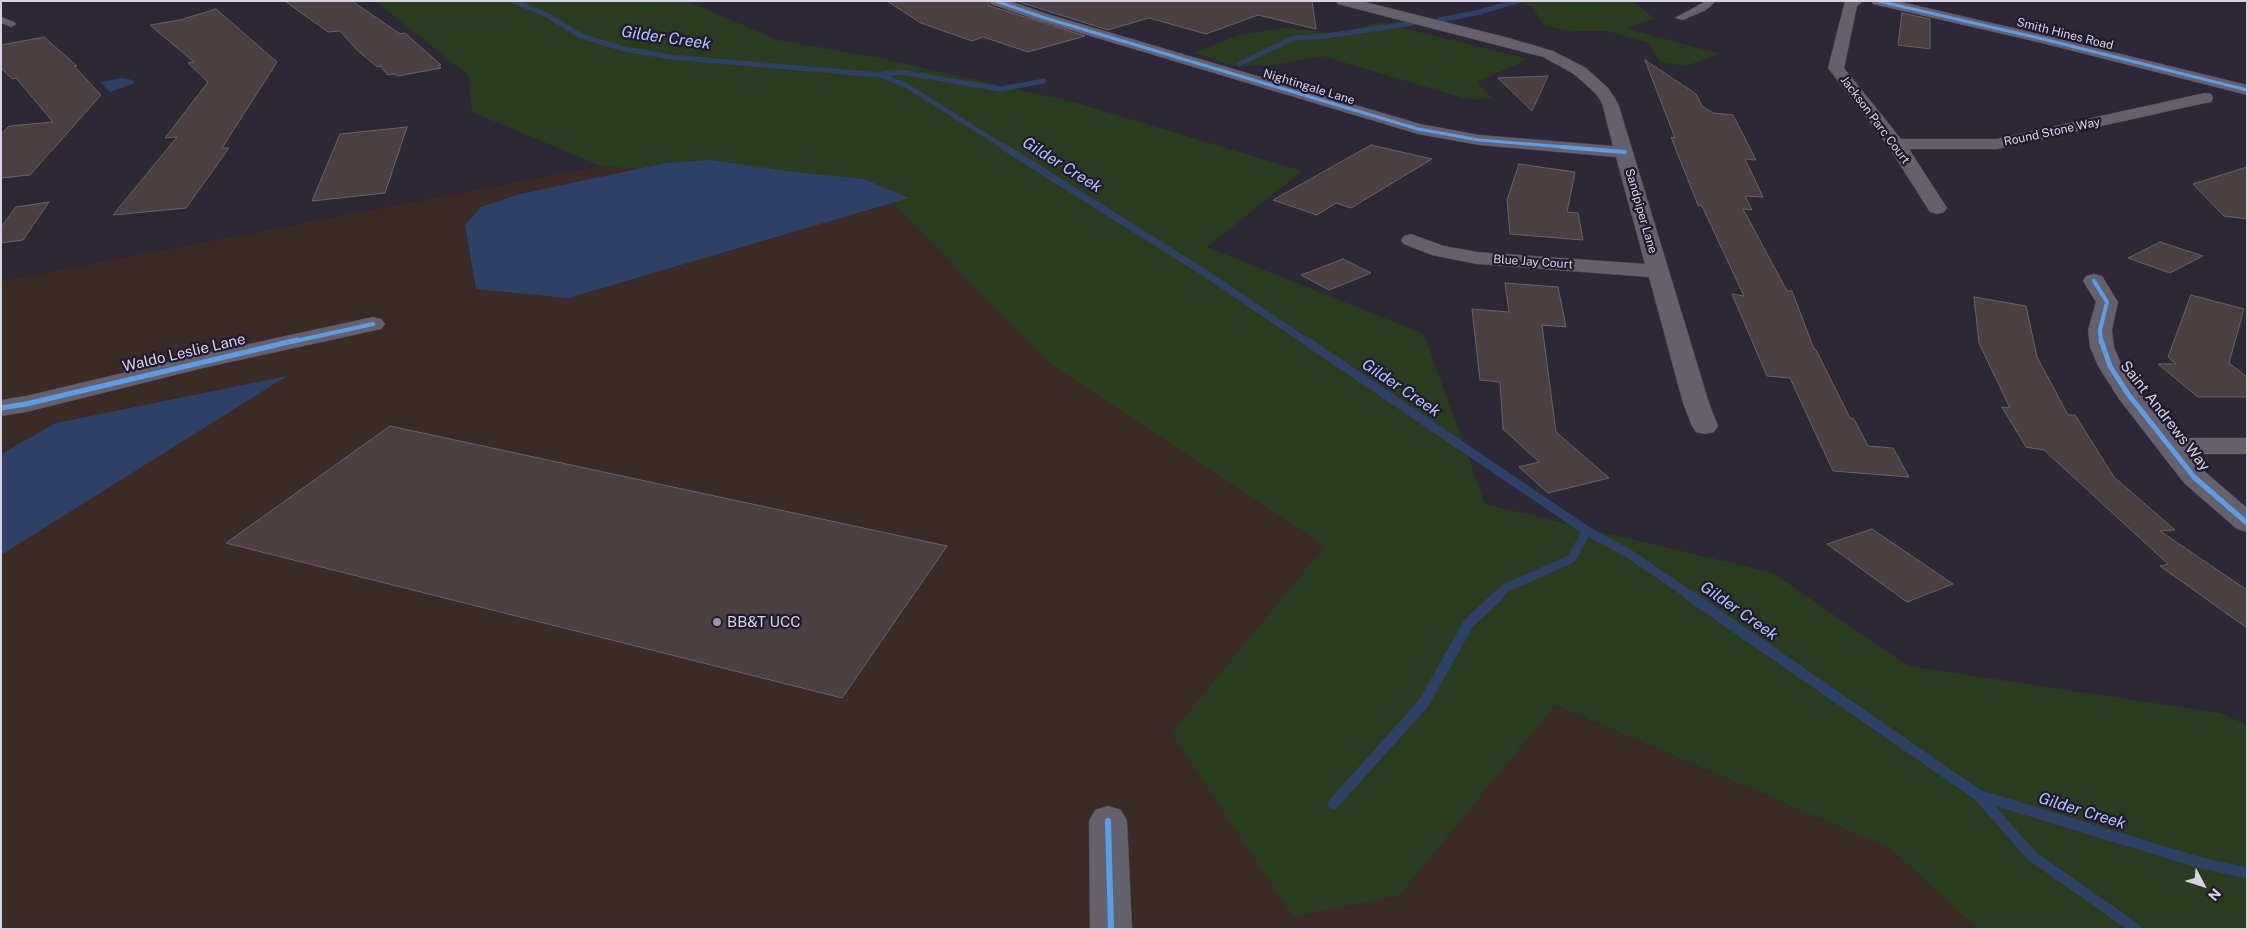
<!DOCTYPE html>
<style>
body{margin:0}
#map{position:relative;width:2248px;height:930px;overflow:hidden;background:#2d2835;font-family:"Public Sans",sans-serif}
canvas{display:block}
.frame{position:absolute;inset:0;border:2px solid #d8d3e3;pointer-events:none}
.north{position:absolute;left:2178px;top:860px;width:50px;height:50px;-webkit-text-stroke:4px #221930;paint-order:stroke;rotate:130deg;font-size:14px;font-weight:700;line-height:20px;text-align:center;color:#d8d3e3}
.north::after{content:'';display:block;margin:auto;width:18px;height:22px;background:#d8d3e3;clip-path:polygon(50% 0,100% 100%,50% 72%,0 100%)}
</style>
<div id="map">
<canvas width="2248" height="930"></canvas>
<div class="frame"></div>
<div class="north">N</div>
</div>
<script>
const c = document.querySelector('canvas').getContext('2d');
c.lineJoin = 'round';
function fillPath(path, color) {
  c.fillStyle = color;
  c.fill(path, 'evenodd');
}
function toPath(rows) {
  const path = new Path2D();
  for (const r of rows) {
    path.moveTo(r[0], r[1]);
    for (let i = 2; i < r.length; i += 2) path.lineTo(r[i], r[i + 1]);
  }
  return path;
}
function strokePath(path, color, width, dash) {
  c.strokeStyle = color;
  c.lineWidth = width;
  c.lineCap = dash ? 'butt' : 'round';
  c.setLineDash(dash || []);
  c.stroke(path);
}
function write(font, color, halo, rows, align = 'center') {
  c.font = font + ' "Public Sans",sans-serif';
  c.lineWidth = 4.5;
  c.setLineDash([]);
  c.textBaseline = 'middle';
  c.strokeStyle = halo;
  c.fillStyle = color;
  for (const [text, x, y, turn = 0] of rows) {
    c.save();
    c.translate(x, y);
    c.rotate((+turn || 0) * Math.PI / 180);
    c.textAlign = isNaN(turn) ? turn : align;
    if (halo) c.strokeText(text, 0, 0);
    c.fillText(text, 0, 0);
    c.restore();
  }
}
fillPath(toPath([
 [601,166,878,188,1049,363,1325,546,1171,733,1399,896,1554,705,1891,849,1978,929,1,929,1,281]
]), '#3b2a26');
fillPath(toPath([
 [375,1,687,1,778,40,875,57,1077,103,1302,171,1207,247,1424,334,1485,504,1773,573,1908,666,2220,713,2247,725,2247,929,1978,929,1891,849,1555,705,1399,896,1293,917,1171,733,1325,546,1049,363,878,188,601,166,472,112,468,75],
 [1511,1,1633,1,1655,19,1625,28,1720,54,1686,66,1660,62,1649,43,1607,31,1570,31,1543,25,1533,7],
 [1378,22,1529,59,1477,82,1492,98,1470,100,1322,56,1274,65,1234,66,1194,53,1236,36,1286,27,1341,35]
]), '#293c1d');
fillPath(toPath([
 [122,78,132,80,134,83,110,92,101,82],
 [711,160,795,172,864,179,909,198,568,298,476,289,465,225,481,207,520,194,666,163],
 [287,376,1,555,1,454,56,423]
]), '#2e4167');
strokePath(toPath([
 [513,1,547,15,581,36,624,49,671,57,880,75,907,86,1006,148],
 [1438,20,1476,13,1517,1],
 [1239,64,1294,38,1326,36,1413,23],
 [883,74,901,72,1000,89,1044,81]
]), '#2e4167', 5);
strokePath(toPath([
 [1004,147,1208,275,1307,342]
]), '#2e4167', 7);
strokePath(toPath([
 [1305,340,1587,531,1628,553,1691,596],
 [1497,596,1506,588,1571,559,1587,531]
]), '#2e4167', 9);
strokePath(toPath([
 [1689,595,1978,795,2201,863,2247,873],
 [1979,796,2032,856,2136,929],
 [1333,804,1423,704,1469,623,1499,595]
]), '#2e4167', 11);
const building = toPath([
 [285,1,352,1,400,34,405,33,441,65,438,65,441,68,398,76,395,74,388,75,380,66,377,67,357,50,340,31,328,32,285,1],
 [887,1,987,1,990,6,1085,36,1028,52,983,37,972,41,921,23,887,1],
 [1016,1,1312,1,1316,29,1258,15,1206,34,1149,18,1108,30,1016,1],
 [216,9,277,62,222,148,229,148,186,208,113,215,177,137,165,138,208,82,188,63,194,62,150,25,180,20,216,9],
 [1902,13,1930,19,1930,49,1898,45,1902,13],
 [44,37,77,66,74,66,101,95,30,175,1,178,1,134,9,126,53,122,16,78,12,79,1,68,1,45,44,37],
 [1645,60,1696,94,1702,106,1713,113,1733,115,1756,160,1745,159,1763,197,1745,196,1752,210,1743,209,1787,291,1792,291,1814,349,1816,350,1850,418,1854,419,1868,446,1893,448,1909,477,1833,471,1790,378,1767,376,1732,294,1744,296,1702,206,1698,205,1671,137,1675,138,1645,60],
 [1548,76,1532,111,1498,78,1548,76],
 [407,127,385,193,312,201,340,134,407,127],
 [1371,145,1432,159,1351,208,1336,203,1317,215,1273,200,1371,145],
 [1519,164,1575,172,1567,212,1578,213,1583,240,1510,234,1507,200,1519,164],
 [2247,167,2247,219,2224,216,2193,184,2247,167],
 [49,202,23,240,1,243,1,227,16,207,49,202],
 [2160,242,2203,256,2170,273,2128,258,2160,242],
 [1343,259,1371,273,1329,290,1301,275,1343,259],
 [1505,283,1558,287,1566,327,1542,325,1556,432,1609,478,1548,493,1519,467,1539,462,1503,429,1500,382,1480,380,1472,309,1509,312,1505,283],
 [2191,295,2244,309,2229,363,2247,377,2247,397,2198,397,2158,364,2176,364,2168,357,2191,295],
 [1974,297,2026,306,2037,357,2068,415,2075,415,2114,477,2175,530,2160,531,2247,590,2247,628,2160,566,2168,564,2044,450,2026,447,2002,407,2010,408,1979,343,1974,297],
 [390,426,947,546,842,698,226,543,390,426],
 [1872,529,1953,584,1907,602,1827,544,1872,529]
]);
fillPath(building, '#4b3f42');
strokePath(building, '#6a6265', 1);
const lane = toPath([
 [1706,1,1716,1,1706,10,1683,20,1675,18,1706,1],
 [1,17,14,22,16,24,11,27,1,23,1,17]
]);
const street = toPath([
 [989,1,1010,1,1047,14,1420,124,1479,135,1613,146,1602,103,1596,94,1574,74,1543,57,1338,4,1336,1,1361,1,1505,37,1553,51,1586,68,1608,88,1618,103,1709,403,1718,426,1714,432,1705,434,1696,432,1692,426,1683,403,1649,277,1477,264,1432,255,1404,244,1401,240,1404,236,1411,234,1444,246,1477,252,1645,264,1616,157,1479,145,1418,134,1037,20,991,4,989,1],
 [1845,1,1863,1,1857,6,1844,68,1901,139,1997,139,2205,93,2211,94,2213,98,2211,102,2205,103,1997,149,1909,149,1947,208,1944,212,1937,214,1930,212,1888,146,1828,68,1845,1],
 [2094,274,2102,276,2118,302,2112,330,2114,347,2122,366,2138,390,2177,438,2247,438,2247,454,2190,454,2204,471,2247,508,2247,532,2237,529,2184,483,2119,399,2098,366,2090,347,2088,330,2096,302,2083,281,2086,276,2094,274],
 [373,317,381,319,385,324,381,329,203,368,26,412,1,416,1,400,26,396,203,354,373,317],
 [1108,806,1121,810,1127,821,1132,929,1090,929,1089,821,1095,810,1108,806]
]);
const secondary = toPath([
 [1871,1,1897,1,2043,35,2247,85,2247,95,2042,43,1873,4,1871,1]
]);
strokePath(lane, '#484450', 1);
strokePath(street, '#484450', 1);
strokePath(secondary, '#484450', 1);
fillPath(lane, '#64616b');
fillPath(street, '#64616b');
fillPath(secondary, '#64616b');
strokePath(toPath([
 [996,1,1042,17,1418,129,1479,140,1577,148],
 [1878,1,2043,39,2247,90]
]), '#5a9eea', 3);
strokePath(toPath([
 [1562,147,1625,152],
 [2094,281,2107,302,2100,330,2101,342],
 [291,342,373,324]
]), '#5a9eea', 4);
strokePath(toPath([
 [2101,340,2110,366,2128,394,2194,477,2247,523],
 [1,408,26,404,297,340]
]), '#5a9eea', 5);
strokePath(toPath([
 [1108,821,1111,929]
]), '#5a9eea', 6);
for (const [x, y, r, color] of [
 [717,622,5,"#9c97a6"]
]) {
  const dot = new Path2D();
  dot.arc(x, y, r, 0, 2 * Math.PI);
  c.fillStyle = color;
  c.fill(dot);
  strokePath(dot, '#221930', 2);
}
write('12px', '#d8d3e3', '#221930', [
 ["Smith Hines Road",2065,34,14],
 ["Nightingale Lane",1309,87,17],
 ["Jackson Parc Court",1875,120,53],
 ["Round Stone Way",2052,132,-12],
 ["Sandpiper Lane",1641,211,74],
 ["Blue Jay Court",1533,262,4]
]);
write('15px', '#d8d3e3', '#221930', [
 ["Waldo Leslie Lane",184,353,-13],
 ["Saint Andrews Way",2165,416,52]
]);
write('15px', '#d8d3e3', '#221930', [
 ["BB&T UCC",727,622]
], 'left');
write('italic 16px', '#a8c7fb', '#221930', [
 ["Gilder Creek",666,38,8],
 ["Gilder Creek",1062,165,32],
 ["Gilder Creek",1401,388,34],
 ["Gilder Creek",1739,611,35],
 ["Gilder Creek",2082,811,17]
]);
</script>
